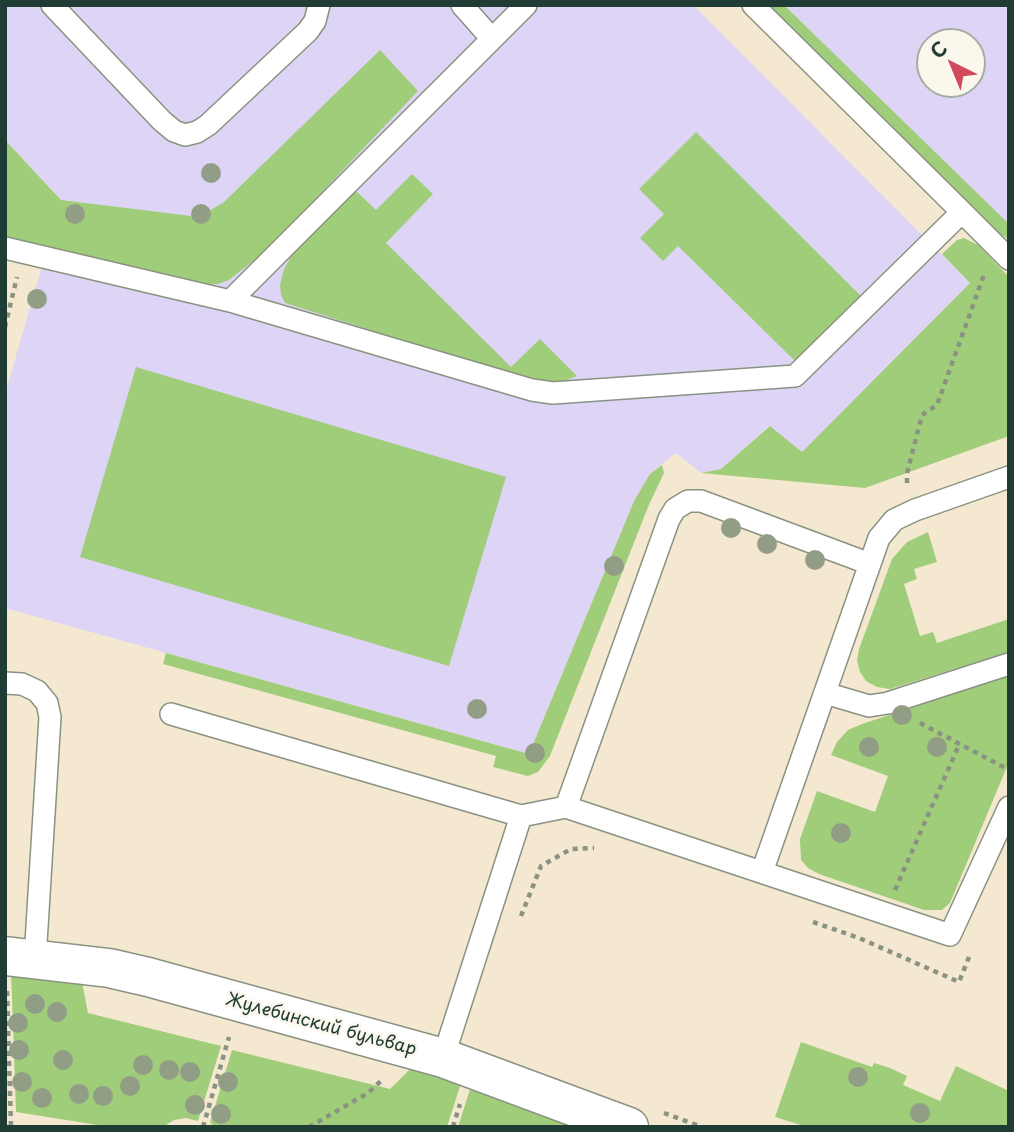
<!DOCTYPE html>
<meta charset="utf-8">
<style>
body{margin:0}
#map{position:relative;width:1014px;height:1132px;overflow:hidden;background:#f5e8d1;font-family:"Playpen Sans",sans-serif}
canvas{display:block}
.frame{position:absolute;inset:0;border:7px solid #1f3d34;pointer-events:none}
.north{position:absolute;left:916px;top:28px;width:70px;height:70px;box-sizing:border-box;background:#fbf7ec;border:2px solid #a3ada2;border-radius:50%;rotate:317deg;font-size:19px;font-weight:700;line-height:28px;text-align:center;color:#1f3d34}
.north::after{content:'';display:block;margin:auto;width:24px;height:32px;background:#d1495b;clip-path:polygon(50% 0,100% 100%,50% 72%,0 100%)}
</style>
<div id="map">
<canvas width="1014" height="1132"></canvas>
<div class="frame"></div>
<div class="north">С</div>
</div>
<script>
const c = document.querySelector('canvas').getContext('2d');
c.lineJoin = 'round';
function fillPath(path, color) {
  c.fillStyle = color;
  c.fill(path, 'evenodd');
}
function toPath(rows) {
  const path = new Path2D();
  for (const r of rows) {
    path.moveTo(r[0], r[1]);
    for (let i = 2; i < r.length; i += 2) path.lineTo(r[i], r[i + 1]);
  }
  return path;
}
function strokePath(path, color, width, dash) {
  c.strokeStyle = color;
  c.lineWidth = width;
  c.lineCap = dash ? 'butt' : 'round';
  c.setLineDash(dash || []);
  c.stroke(path);
}
function write(font, color, halo, rows, align = 'center') {
  c.font = font + ' "Playpen Sans",sans-serif';
  c.lineWidth = 5;
  c.setLineDash([]);
  c.textBaseline = 'middle';
  c.strokeStyle = halo;
  c.fillStyle = color;
  for (const [text, x, y, turn = 0] of rows) {
    c.save();
    c.translate(x, y);
    c.rotate((+turn || 0) * Math.PI / 180);
    c.textAlign = isNaN(turn) ? turn : align;
    if (halo) c.strokeText(text, 0, 0);
    c.fillText(text, 0, 0);
    c.restore();
  }
}
fillPath(toPath([
 [5,5,693,5,970,283,802,452,769,426,721,469,701,473,676,453,650,474,634,501,529,754,5,608,5,394,61,200,5,140],
 [784,5,1009,5,1009,225],
 [930,42,972,42,972,84,930,84]
]), '#ded5f6');
fillPath(toPath([
 [766,5,784,5,1009,224,1009,239,994,231],
 [380,50,418,91,266,251,229,280,218,284,203,284,5,239,5,140,61,200,199,217,224,202],
 [696,132,863,298,797,363,678,246,663,261,640,238,664,214,639,189],
 [412,174,433,194,386,243,511,367,540,339,577,376,557,384,534,382,285,303,281,295,280,285,284,269,292,255,356,191,376,210],
 [964,238,978,245,1009,277,1009,436,865,488,701,473,721,469,770,426,802,452,970,283,942,254,957,240],
 [136,367,506,477,449,666,80,557],
 [662,465,664,473,648,507,550,756,538,772,528,776,493,767,496,756,163,664,166,653,529,754,634,501,650,474],
 [928,532,937,562,914,569,917,579,904,584,920,636,933,632,937,643,1009,619,1009,652,890,689,877,687,866,681,860,672,857,661,859,649,892,559,907,542],
 [1009,675,1009,762,950,903,942,910,924,910,819,874,808,868,801,860,800,839,817,791,875,812,888,776,831,755,837,742,848,730,862,724],
 [11,969,81,977,88,1013,221,1046,198,1121,186,1118,174,1120,163,1127,110,1127,16,1112],
 [801,1042,872,1067,874,1063,890,1068,907,1076,903,1085,940,1101,956,1066,1009,1091,1009,1127,807,1127,775,1117],
 [232,1050,390,1089,414,1065,462,1080,447,1127,216,1127,210,1123],
 [472,1083,596,1127,458,1127]
]), '#a0cd7a');
const lane = toPath([
 [52,5,162,121,174,131,185,135,197,132,208,125,308,31,315,21,319,5],
 [462,5,492,39],
 [526,5,230,301,532,390,553,393,795,376,962,212,753,5],
 [962,212,1009,259],
 [5,248,230,301],
 [5,683,22,684,37,691,47,703,50,717,35,959],
 [825,693,869,706,888,703,1009,664],
 [171,714,521,816],
 [566,807,669,519,675,509,688,501,701,501,870,564],
 [762,872,879,538,894,520,915,510,1009,477],
 [443,1058,521,816,566,807,950,935,1009,807]
]);
const street = toPath([
 [5,956,109,968,148,977,443,1058,629,1127]
]);
strokePath(lane, '#8a9282', 24);
strokePath(street, '#8a9282', 41);
strokePath(toPath([
 [5,327,17,277],
 [907,483,907,473,922,415,937,405,985,272],
 [920,723,1009,770],
 [895,890,959,745],
 [521,916,541,866,571,849,594,848],
 [813,922,859,938,959,982,969,957],
 [7,991,11,1127],
 [664,1113,702,1127],
 [203,1127,229,1037],
 [309,1127,368,1093,382,1080],
 [453,1127,460,1104]
]), '#8a9282', 4.5, [5, 5]);
strokePath(lane, '#fff', 21);
strokePath(street, '#fff', 38);
c.fillStyle = '#919e85';
for (const [x, y] of [
 [211,173],
 [75,214],
 [201,214],
 [37,299],
 [731,528],
 [767,544],
 [815,560],
 [614,566],
 [477,709],
 [902,715],
 [869,747],
 [937,747],
 [535,753],
 [841,833],
 [35,1004],
 [57,1012],
 [18,1023],
 [19,1050],
 [63,1060],
 [143,1065],
 [169,1070],
 [190,1072],
 [858,1077],
 [22,1082],
 [228,1082],
 [130,1086],
 [79,1094],
 [103,1096],
 [42,1098],
 [195,1105],
 [920,1113],
 [221,1114]
]) {
  c.beginPath();
  c.arc(x, y, 10, 0, 2 * Math.PI);
  c.fill();
}
write('18px', '#1f3d34', '#fbf7ec', [
 ["Жулебинский бульвар",321,1025,15]
]);
</script>
